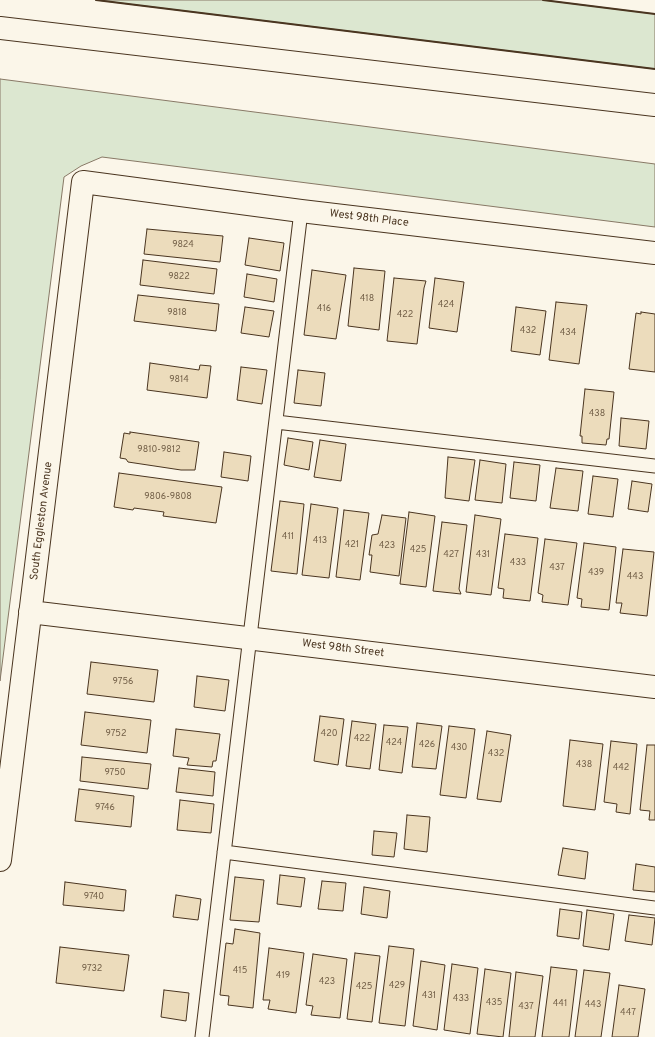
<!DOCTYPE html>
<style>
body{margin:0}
canvas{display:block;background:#fbf6e9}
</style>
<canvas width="655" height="1037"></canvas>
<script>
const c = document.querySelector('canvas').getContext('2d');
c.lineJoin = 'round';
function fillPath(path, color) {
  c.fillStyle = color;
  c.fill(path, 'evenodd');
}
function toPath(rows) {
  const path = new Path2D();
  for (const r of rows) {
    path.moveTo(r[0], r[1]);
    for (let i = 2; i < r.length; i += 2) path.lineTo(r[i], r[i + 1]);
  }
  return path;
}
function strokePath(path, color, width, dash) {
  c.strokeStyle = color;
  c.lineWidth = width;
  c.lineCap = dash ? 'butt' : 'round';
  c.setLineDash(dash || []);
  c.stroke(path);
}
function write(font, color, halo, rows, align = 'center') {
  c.font = font + ' Overpass,sans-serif';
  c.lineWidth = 3;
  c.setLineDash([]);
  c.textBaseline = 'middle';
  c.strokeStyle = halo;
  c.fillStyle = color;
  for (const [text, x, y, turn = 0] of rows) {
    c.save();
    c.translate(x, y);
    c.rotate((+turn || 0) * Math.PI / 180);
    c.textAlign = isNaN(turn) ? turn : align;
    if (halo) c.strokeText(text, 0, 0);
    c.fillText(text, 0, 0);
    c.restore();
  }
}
const green = toPath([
 [96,0,543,0,655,14,655,69,96,0],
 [0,79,655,164,655,227,102,157,81,166,64,177,0,681,0,79]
]);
fillPath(green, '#dce7d0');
strokePath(green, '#887966', 1);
const building = toPath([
 [147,229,223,236,220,262,144,254,147,229],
 [249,238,284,243,280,271,245,265,249,238],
 [143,260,217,269,214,294,140,285,143,260],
 [354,268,385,271,379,330,348,326,354,268],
 [312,270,346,275,336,339,304,335,312,270],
 [247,274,277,279,274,302,244,297,247,274],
 [394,278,426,281,424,288,417,344,387,341,394,278],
 [435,278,464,282,457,332,429,328,435,278],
 [138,295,219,304,216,331,134,321,138,295],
 [556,302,587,305,579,364,549,360,556,302],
 [245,307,274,311,269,337,241,333,245,307],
 [516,307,546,311,540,355,511,351,516,307],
 [641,312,655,314,655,372,629,369,636,313,641,314,641,312],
 [150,363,199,370,200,365,211,366,207,398,147,390,150,363],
 [241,367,267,370,262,404,237,400,241,367],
 [298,370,325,373,321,406,294,403,298,370],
 [585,389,614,392,609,439,607,439,606,445,582,443,582,436,580,436,585,389],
 [621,418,649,421,646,449,619,446,621,418],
 [130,432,199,442,195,470,181,470,128,462,126,459,120,458,124,433,130,434,130,432],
 [288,438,313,442,309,470,284,465,288,438],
 [320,440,346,444,341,481,314,477,320,440],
 [224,452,251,456,248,481,221,477,224,452],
 [448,457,475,460,469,501,445,498,448,457],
 [480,460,506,464,502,503,475,500,480,460],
 [514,462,540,465,536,501,510,498,514,462],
 [556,468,583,471,578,511,550,508,556,468],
 [119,473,222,487,216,523,163,516,164,512,134,508,133,510,114,507,119,473],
 [593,476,618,479,613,517,588,514,593,476],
 [632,481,652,484,648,512,628,509,632,481],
 [280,501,304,504,297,574,271,571,280,501],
 [311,504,338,508,329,578,302,575,311,504],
 [344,510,369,513,360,580,336,577,344,510],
 [409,512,435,516,426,587,400,584,409,512],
 [382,515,406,518,399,576,370,572,372,555,369,555,372,535,378,534,382,515],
 [475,515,501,519,491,595,466,592,475,515],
 [442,522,467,525,459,589,461,594,433,591,442,522],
 [505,534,538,538,530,601,503,598,504,589,498,588,505,534],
 [545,539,577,543,568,605,542,602,543,595,538,593,545,539],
 [584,543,616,547,609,610,581,607,582,599,577,598,584,543],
 [623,549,654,552,647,616,620,613,622,603,616,603,623,549],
 [91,662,158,670,154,702,87,694,91,662],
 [197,676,229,680,225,711,194,707,197,676],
 [85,712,151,720,147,753,81,745,85,712],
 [320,716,344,719,338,765,314,761,320,716],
 [352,721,376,724,370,769,346,766,352,721],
 [417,723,442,726,436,769,412,767,417,723],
 [384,725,408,727,402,773,379,770,384,725],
 [449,726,475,729,466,798,440,795,449,726],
 [176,729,220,734,216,761,213,761,212,767,187,765,189,758,173,756,176,729],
 [487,731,511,735,501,802,477,799,487,731],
 [570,740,603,744,595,810,563,806,570,740],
 [611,741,637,744,630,814,616,812,617,804,604,802,611,741],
 [647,745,655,745,655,820,649,820,650,811,640,810,647,745],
 [82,757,151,764,148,789,80,781,82,757],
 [179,768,215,772,213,796,176,792,179,768],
 [79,789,134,796,131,827,75,821,79,789],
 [180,800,214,804,211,833,177,830,180,800],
 [407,815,430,817,427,852,404,849,407,815],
 [374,831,397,833,394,857,372,855,374,831],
 [563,848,588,852,585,879,558,875,563,848],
 [636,864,655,867,655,892,633,890,636,864],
 [280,875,305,878,301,907,277,904,280,875],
 [235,877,264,880,259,922,230,920,235,877],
 [322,881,346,883,343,911,318,909,322,881],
 [65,882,126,890,124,911,63,905,65,882],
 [364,887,390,891,387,918,361,914,364,887],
 [176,895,201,899,198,920,173,917,176,895],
 [560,909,582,912,579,939,557,936,560,909],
 [587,910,614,914,609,950,583,946,587,910],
 [629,915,655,918,652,945,625,941,629,915],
 [235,929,260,933,253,1008,228,1005,229,996,220,995,226,943,233,944,235,929],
 [389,946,414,949,405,1026,379,1023,389,946],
 [60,947,129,955,124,991,56,983,60,947],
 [269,948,304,953,296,1013,268,1009,270,1000,263,1000,269,948],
 [355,953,380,956,372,1022,347,1019,355,953],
 [313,954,347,959,340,1018,311,1015,313,1006,306,1005,313,954],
 [421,961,445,965,437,1030,413,1026,421,961],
 [452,964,478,968,470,1034,444,1030,452,964],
 [551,967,577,970,569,1037,542,1037,551,967],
 [485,969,511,973,503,1037,477,1034,485,969],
 [584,970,610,973,601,1037,575,1037,584,970],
 [516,972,543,976,535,1037,509,1037,516,972],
 [619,985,645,989,638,1037,612,1037,619,985],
 [164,990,189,993,186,1021,161,1017,164,990]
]);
fillPath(building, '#ecdcbc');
strokePath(building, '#4a3520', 1);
const lane = toPath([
 [276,422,655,466],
 [224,852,655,908],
 [202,1037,301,211]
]);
const street = toPath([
 [30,612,655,687],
 [0,860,83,182,301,211,655,253]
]);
const highway = toPath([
 [0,28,655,105]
]);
strokePath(lane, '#4a3520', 15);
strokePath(street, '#4a3520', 24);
strokePath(highway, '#4a3520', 24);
strokePath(lane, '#fbf6e9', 13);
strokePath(street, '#fbf6e9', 22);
strokePath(highway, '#fbf6e9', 22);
strokePath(toPath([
 [96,0,655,69],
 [543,0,655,14]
]), '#4a3520', 2);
write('9px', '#725f47', null, [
 ["9824",183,245],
 ["9822",179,277],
 ["418",367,299],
 ["424",446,305],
 ["416",324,309],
 ["9818",177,313],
 ["422",405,315],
 ["432",528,331],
 ["434",568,333],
 ["9814",179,380],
 ["438",597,414],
 ["9810-9812",159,450],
 ["9806-9808",168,497],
 ["411",288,537],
 ["413",320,541],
 ["421",352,545],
 ["423",387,546],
 ["425",418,550],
 ["427",451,555],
 ["431",483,555],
 ["433",518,563],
 ["437",557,568],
 ["439",596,573],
 ["443",635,577],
 ["9756",123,682],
 ["9752",116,734],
 ["420",329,734],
 ["422",362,739],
 ["424",394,743],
 ["426",427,745],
 ["430",459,748],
 ["432",496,754],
 ["438",584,765],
 ["442",621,768],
 ["9750",115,773],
 ["9746",105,808],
 ["9740",94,897],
 ["9732",92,969],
 ["415",240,971],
 ["419",283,976],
 ["423",327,982],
 ["429",397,986],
 ["425",364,987],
 ["431",429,996],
 ["433",461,999],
 ["435",494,1003],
 ["441",560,1004],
 ["443",593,1005],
 ["437",526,1007],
 ["447",628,1013]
]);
write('11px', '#4a3520', '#fbf6e9', [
 ["West 98th Place",369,219,7],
 ["South Eggleston Avenue",42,521,-83],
 ["West 98th Street",343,649,7]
]);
</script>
